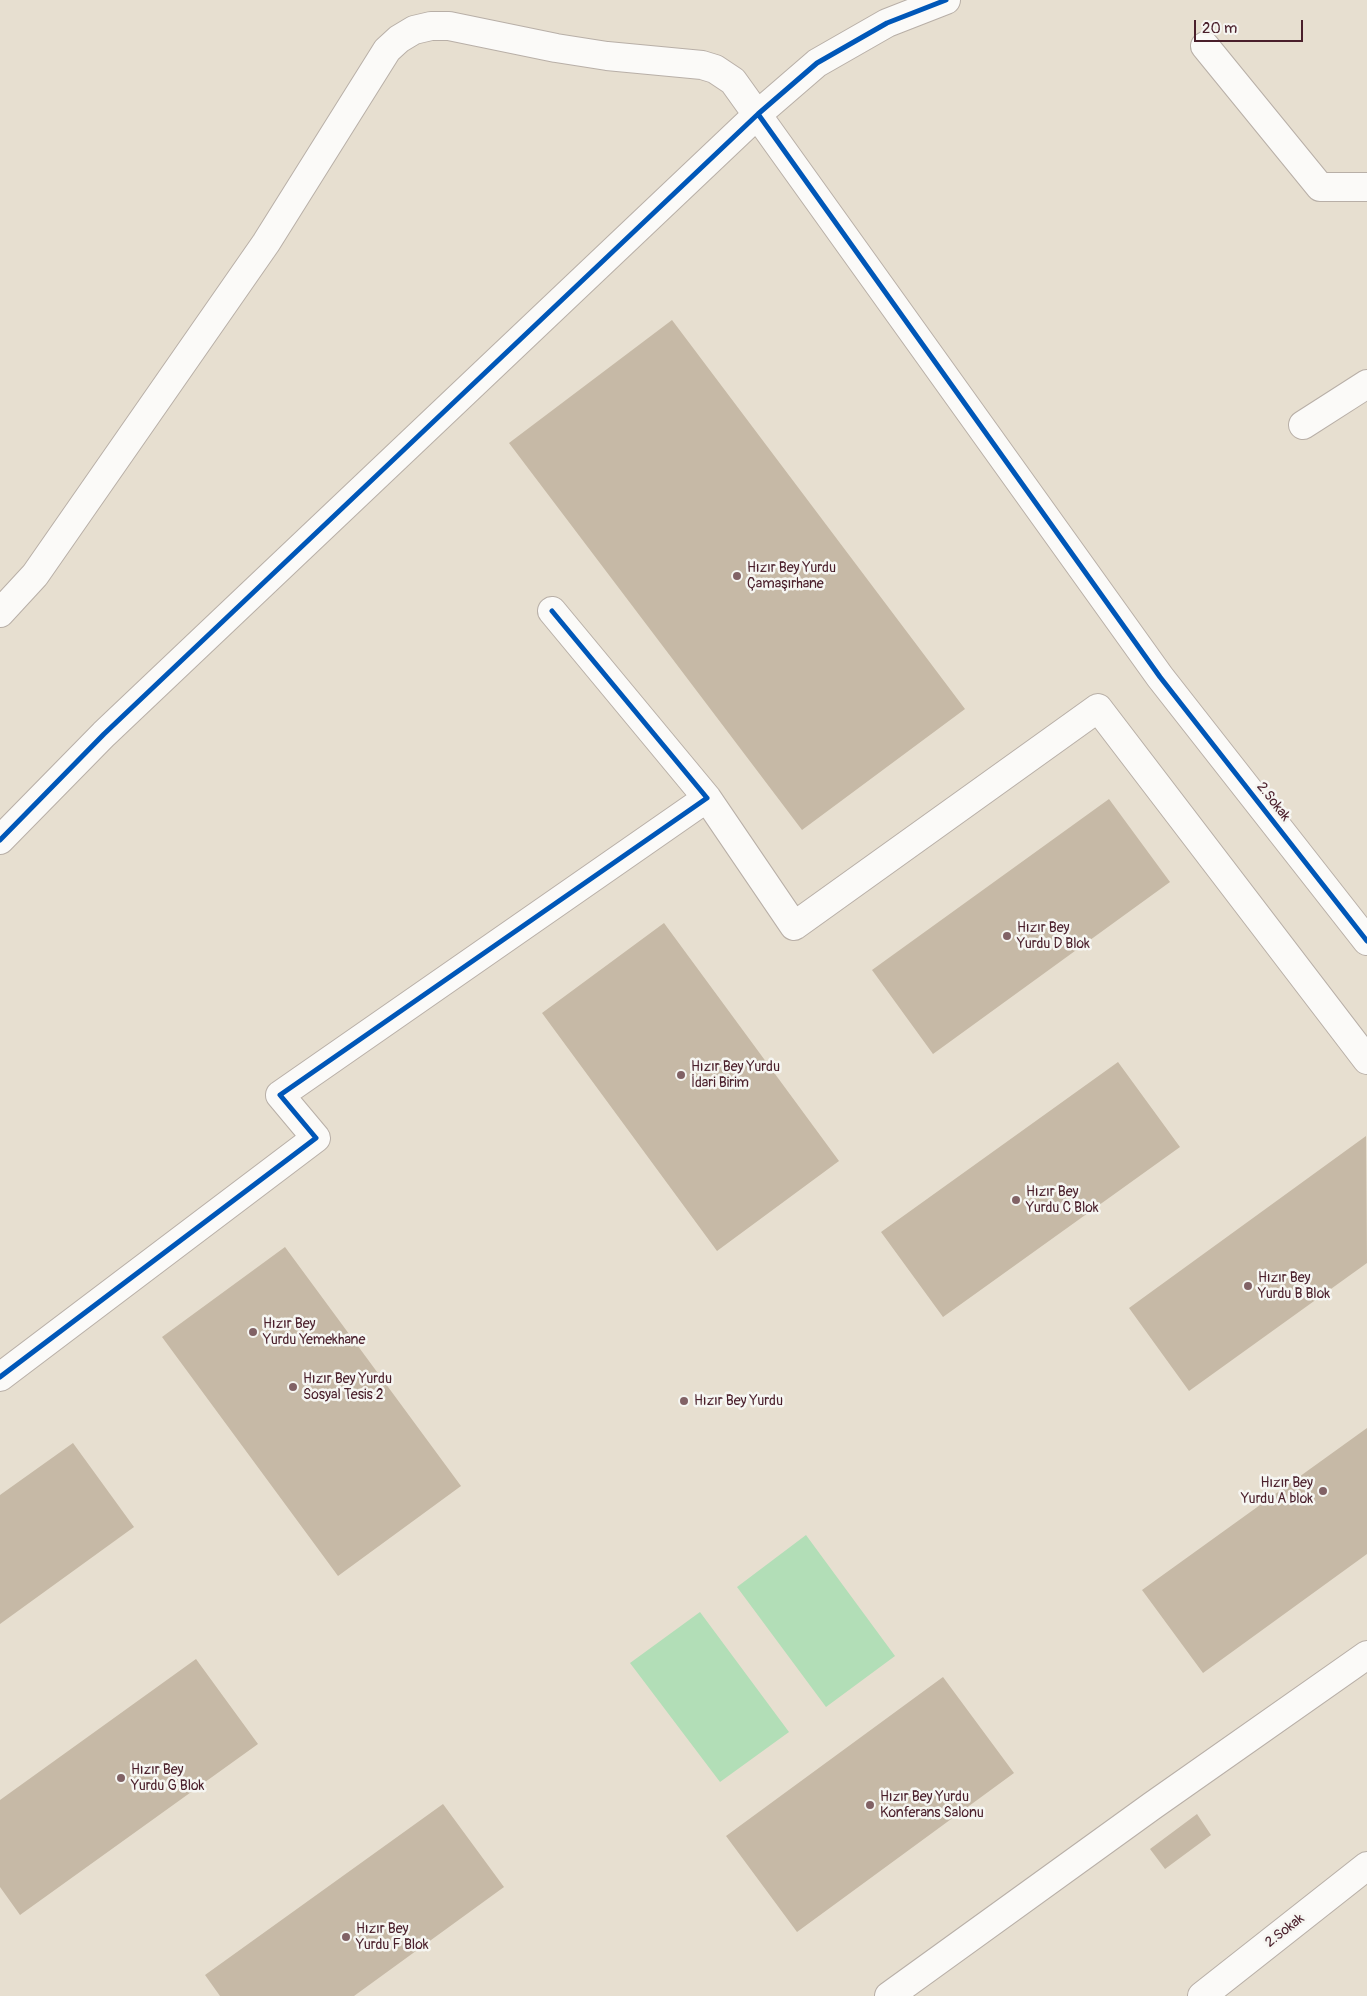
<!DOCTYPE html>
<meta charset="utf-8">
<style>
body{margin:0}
#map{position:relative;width:1367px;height:1996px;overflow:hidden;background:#e7dfd0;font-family:Pangolin,sans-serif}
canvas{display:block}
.scale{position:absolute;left:1194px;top:20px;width:109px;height:22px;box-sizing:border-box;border:2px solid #4a1f2b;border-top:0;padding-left:6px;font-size:15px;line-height:18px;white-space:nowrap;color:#4a1f2b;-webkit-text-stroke:4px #f6f6f2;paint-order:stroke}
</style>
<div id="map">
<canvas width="1367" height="1996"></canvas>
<div class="scale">20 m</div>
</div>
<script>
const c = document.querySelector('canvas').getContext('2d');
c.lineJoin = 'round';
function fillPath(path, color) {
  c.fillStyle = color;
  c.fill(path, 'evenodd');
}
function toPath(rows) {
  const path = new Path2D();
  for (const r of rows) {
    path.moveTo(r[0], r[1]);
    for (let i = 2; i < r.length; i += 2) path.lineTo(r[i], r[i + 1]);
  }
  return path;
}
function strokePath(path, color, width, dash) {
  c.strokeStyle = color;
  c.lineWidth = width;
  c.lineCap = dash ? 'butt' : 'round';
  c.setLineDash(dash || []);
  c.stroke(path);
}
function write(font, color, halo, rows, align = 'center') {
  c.font = font + ' Pangolin,sans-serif';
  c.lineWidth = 5;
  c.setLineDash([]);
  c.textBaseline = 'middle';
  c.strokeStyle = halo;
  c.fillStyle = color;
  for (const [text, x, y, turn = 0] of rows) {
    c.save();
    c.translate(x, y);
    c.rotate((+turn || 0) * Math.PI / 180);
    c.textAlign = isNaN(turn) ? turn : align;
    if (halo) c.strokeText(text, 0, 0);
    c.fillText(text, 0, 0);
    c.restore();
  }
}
fillPath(toPath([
 [806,1535,895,1656,826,1707,737,1587],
 [700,1612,789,1732,720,1782,630,1663]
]), '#b2deb7');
fillPath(toPath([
 [672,320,965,709,802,830,509,443],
 [1109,799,1170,882,933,1054,872,970],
 [664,923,839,1161,717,1251,542,1013],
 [1118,1062,1180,1147,943,1317,881,1232],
 [1366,1136,1367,1263,1189,1391,1129,1308],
 [285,1247,461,1486,338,1576,162,1337],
 [1367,1428,1367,1554,1203,1673,1142,1590],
 [73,1443,134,1527,0,1624,0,1495],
 [196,1659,258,1744,20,1915,0,1887,0,1800],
 [943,1677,1014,1773,797,1932,726,1836],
 [443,1804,504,1887,354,1996,220,1996,205,1975],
 [1197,1814,1211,1835,1165,1869,1150,1849]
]), '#c6b9a6');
const minor = toPath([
 [1205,46,1320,187,1367,187],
 [1303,425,1367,384],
 [0,613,35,575,266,243,387,50,399,39,414,30,431,26,449,26,556,48,607,56,702,65,715,69,733,81,1160,677,1367,941],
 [707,798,794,926,1098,708,1367,1060],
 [0,840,104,734,758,114,817,63,887,23,946,0],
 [0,1377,316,1138,280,1095,707,798,552,611],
 [889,1996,1152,1806,1367,1655],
 [1202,1996,1367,1866]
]);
strokePath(minor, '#b8afa7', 30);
strokePath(minor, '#fbfaf8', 28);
strokePath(toPath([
 [758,114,1160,677,1367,941],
 [0,840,104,734,758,114,817,63,887,23,946,0],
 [0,1377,316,1138,280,1095,707,798,552,611]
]), '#0057b8', 5);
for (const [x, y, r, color] of [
 [737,576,5,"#816265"],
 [1007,936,5,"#816265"],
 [681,1075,5,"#816265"],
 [1016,1200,5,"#816265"],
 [1248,1286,5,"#816265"],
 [253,1332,5,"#816265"],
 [293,1387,5,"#816265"],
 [684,1401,5,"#816265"],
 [1323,1491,5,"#816265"],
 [121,1778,5,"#816265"],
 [870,1805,5,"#816265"],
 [346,1937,5,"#816265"]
]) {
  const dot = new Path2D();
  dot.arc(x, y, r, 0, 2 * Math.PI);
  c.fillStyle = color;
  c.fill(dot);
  strokePath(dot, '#f6f6f2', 2);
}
write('14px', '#4a1f2b', '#f6f6f2', [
 ["Hızır Bey Yurdu",747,568],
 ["Çamaşırhane",747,584],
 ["Hızır Bey",1017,928],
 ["Yurdu D Blok",1017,944],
 ["Hızır Bey Yurdu",691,1067],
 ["İdari Birim",691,1083],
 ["Hızır Bey",1026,1192],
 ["Yurdu C Blok",1026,1208],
 ["Hızır Bey",1258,1278],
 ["Yurdu B Blok",1258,1294],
 ["Hızır Bey",263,1324],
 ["Yurdu Yemekhane",263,1340],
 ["Hızır Bey Yurdu",303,1379],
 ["Sosyal Tesis 2",303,1395],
 ["Hızır Bey Yurdu",694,1401],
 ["Hızır Bey",1313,1483,"right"],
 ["Yurdu A blok",1313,1499,"right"],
 ["Hızır Bey",131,1770],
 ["Yurdu G Blok",131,1786],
 ["Hızır Bey Yurdu",880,1797],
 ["Konferans Salonu",880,1813],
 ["Hızır Bey",356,1929],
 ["Yurdu F Blok",356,1945]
], 'left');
write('14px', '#4a1f2b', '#f6f6f2', [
 ["2.Sokak",1273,802,52],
 ["2.Sokak",1285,1931,-38]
]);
</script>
